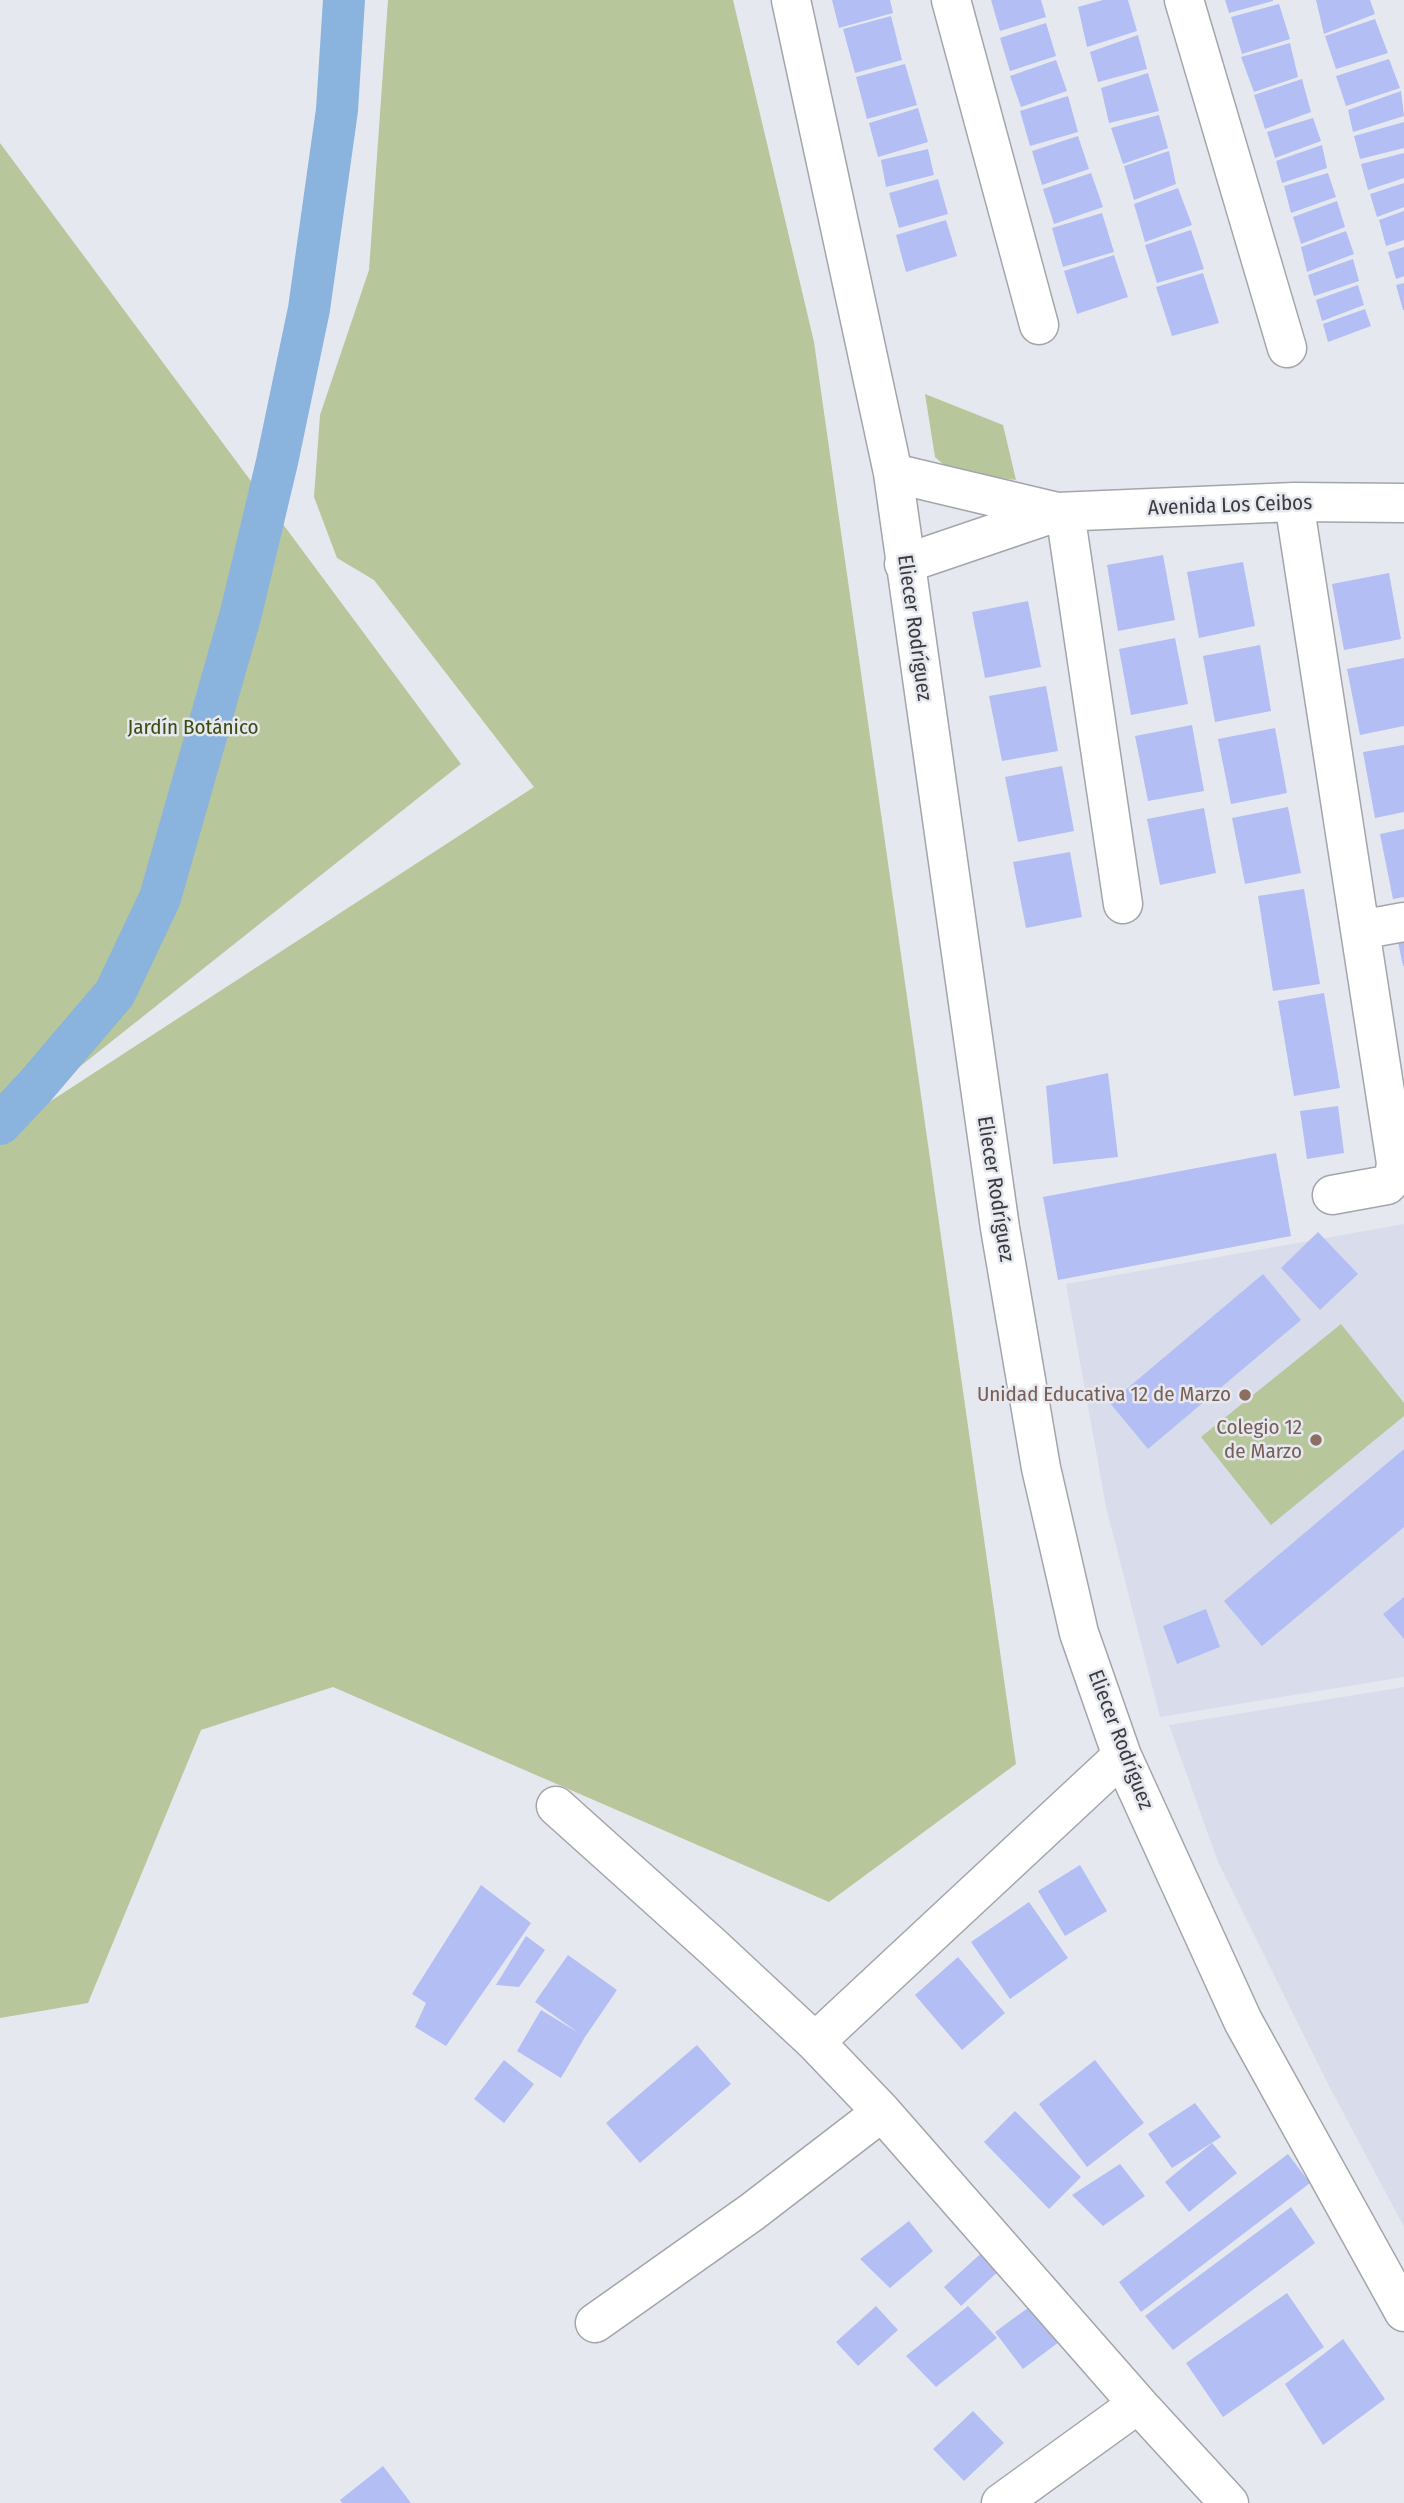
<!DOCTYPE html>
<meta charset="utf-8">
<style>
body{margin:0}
canvas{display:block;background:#e6e8f0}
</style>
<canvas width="1404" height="2503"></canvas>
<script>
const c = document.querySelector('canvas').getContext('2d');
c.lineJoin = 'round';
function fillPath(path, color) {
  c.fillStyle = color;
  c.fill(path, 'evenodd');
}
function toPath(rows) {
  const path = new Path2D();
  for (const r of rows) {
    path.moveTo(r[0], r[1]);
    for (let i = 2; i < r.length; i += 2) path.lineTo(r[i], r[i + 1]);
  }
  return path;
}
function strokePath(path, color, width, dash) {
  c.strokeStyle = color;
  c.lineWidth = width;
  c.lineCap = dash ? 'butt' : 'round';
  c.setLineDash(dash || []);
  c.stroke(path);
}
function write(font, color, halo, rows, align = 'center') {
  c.font = font + ' "Fira Sans Condensed",sans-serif';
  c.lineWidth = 5;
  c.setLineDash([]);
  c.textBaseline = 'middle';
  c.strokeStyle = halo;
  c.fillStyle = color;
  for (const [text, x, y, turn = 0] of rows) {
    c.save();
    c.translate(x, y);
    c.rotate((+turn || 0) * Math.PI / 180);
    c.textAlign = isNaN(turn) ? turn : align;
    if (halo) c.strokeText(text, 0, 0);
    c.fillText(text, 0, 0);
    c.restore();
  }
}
fillPath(toPath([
 [1404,1224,1404,1677,1160,1717,1106,1507,1066,1284],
 [1404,1687,1404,2227,1328,2084,1218,1862,1169,1725]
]), '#d9ddeb');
fillPath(toPath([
 [388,0,733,0,814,342,1016,1764,829,1902,333,1687,201,1730,88,2003,0,2018,0,1134,534,787,374,580,337,558,314,497,320,415,369,270],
 [0,143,461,764,0,1130],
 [925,394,1003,425,1016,480,952,472,935,457],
 [1341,1324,1404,1403,1404,1416,1271,1525,1201,1437]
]), '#b7c69b');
strokePath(toPath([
 [0,1124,35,1087,115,993,160,898,241,613,277,462,309,309,337,110,344,0]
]), '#8ab3de', 42);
fillPath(toPath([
 [832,0,890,0,893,13,839,28],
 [991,0,1041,0,1046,17,1000,31],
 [1103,0,1128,0,1137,31,1087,47,1078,7],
 [1225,0,1273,0,1273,1,1229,13],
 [1316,0,1370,0,1375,14,1324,34],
 [1279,4,1290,39,1242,54,1231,17],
 [891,16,902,60,855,73,843,29],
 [1375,19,1388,53,1336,69,1325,36],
 [1046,23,1056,56,1010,71,1000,38],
 [1138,35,1147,69,1098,82,1090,52],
 [1290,43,1298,77,1254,92,1241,57],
 [1389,59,1400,88,1346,106,1336,76],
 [1056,60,1067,91,1021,107,1010,76],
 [905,64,917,105,867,119,856,77],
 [1148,73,1159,111,1109,123,1101,88],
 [1302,79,1311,112,1265,129,1254,95],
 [1401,91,1404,116,1353,132,1348,110],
 [1068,96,1078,132,1030,146,1020,111],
 [918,108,928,142,878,157,869,123],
 [1159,115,1168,148,1123,164,1111,128],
 [1313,118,1321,141,1275,158,1267,132],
 [1404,122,1404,148,1360,159,1354,136],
 [1078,136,1089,169,1042,185,1032,151],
 [1322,145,1327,168,1282,183,1276,161],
 [928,149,934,175,886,187,881,160],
 [1169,151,1176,184,1134,200,1124,166],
 [1404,153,1404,178,1368,190,1361,164],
 [1091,173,1103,207,1054,224,1043,189],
 [1328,173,1336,197,1291,213,1284,186],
 [938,179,948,214,899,228,889,193],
 [1404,183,1404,207,1377,217,1370,194],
 [1178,188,1192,225,1145,242,1134,204],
 [1337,201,1345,227,1301,244,1293,217],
 [1404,211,1404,240,1386,246,1379,220],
 [1102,213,1114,252,1063,267,1052,228],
 [946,220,957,256,906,272,896,235],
 [1191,230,1204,269,1157,283,1145,245],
 [1346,231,1354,254,1307,272,1301,247],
 [1404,247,1404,276,1396,279,1388,252],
 [1114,255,1128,297,1077,314,1064,271],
 [1353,259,1359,281,1314,296,1308,275],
 [1203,273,1219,323,1172,336,1156,287],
 [1404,283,1404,310,1403,310,1396,285],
 [1358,285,1364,305,1322,321,1316,300],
 [1365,309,1371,326,1328,342,1323,324],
 [1163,555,1175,620,1118,631,1107,565],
 [1243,562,1255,626,1199,638,1187,572],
 [1389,573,1401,639,1344,650,1332,584],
 [1028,601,1041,667,985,678,972,612],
 [1175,638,1188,704,1131,715,1119,649],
 [1260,645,1271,711,1215,722,1203,656],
 [1404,658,1404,726,1360,735,1347,669],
 [1046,686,1058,751,1002,761,989,696],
 [1192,725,1204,791,1148,801,1135,736],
 [1275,728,1287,793,1231,804,1218,739],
 [1404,745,1404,812,1375,818,1363,752],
 [1062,766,1074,831,1018,842,1005,777],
 [1288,807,1301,873,1245,884,1232,818],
 [1204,808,1216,873,1160,885,1147,819],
 [1404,829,1404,897,1393,899,1380,834],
 [1070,852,1082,917,1026,928,1013,862],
 [1304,889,1320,984,1273,991,1258,896],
 [1404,941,1404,966,1403,966,1398,942],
 [1324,993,1340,1088,1294,1096,1278,1001],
 [1108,1073,1118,1157,1053,1164,1046,1086],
 [1338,1106,1344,1153,1307,1159,1300,1111],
 [1276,1153,1291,1236,1058,1280,1043,1197],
 [1318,1232,1358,1274,1320,1310,1281,1268],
 [1263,1274,1301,1320,1148,1449,1110,1403],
 [1404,1449,1404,1527,1262,1646,1224,1601],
 [1404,1597,1404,1639,1383,1614],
 [1206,1609,1220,1647,1177,1664,1163,1626],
 [1080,1865,1107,1911,1065,1936,1038,1891],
 [481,1885,531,1923,446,2046,415,2027,426,2003,412,1994],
 [1029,1902,1068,1958,1010,1999,971,1942],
 [526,1936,545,1950,519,1987,496,1985],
 [568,1955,617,1990,585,2037,561,2078,517,2051,541,2010,579,2033,535,2002],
 [958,1957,1005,2013,962,2050,915,1995],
 [697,2045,731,2084,640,2163,606,2123],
 [504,2060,534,2084,504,2123,474,2099],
 [1095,2060,1144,2123,1087,2167,1039,2104],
 [1195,2103,1221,2137,1172,2168,1148,2134],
 [1015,2111,1081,2177,1049,2209,984,2142],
 [1212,2143,1237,2173,1189,2212,1165,2182],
 [1288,2154,1310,2183,1141,2312,1119,2282],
 [1120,2164,1145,2196,1103,2226,1072,2195],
 [1291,2207,1315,2243,1173,2350,1145,2316],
 [909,2221,933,2251,890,2288,860,2259],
 [987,2248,1004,2266,961,2306,944,2287],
 [1287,2293,1324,2347,1223,2417,1186,2363],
 [1036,2302,1063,2339,1023,2369,995,2332],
 [876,2306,898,2330,858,2366,836,2342],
 [968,2306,997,2338,936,2387,906,2356],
 [1343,2339,1385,2399,1323,2445,1285,2384],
 [973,2411,1004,2443,964,2481,933,2449],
 [383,2466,411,2503,342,2503,340,2500]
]), '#b2bef4');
const street = toPath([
 [791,0,893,473,1000,1228,1041,1468,1079,1633,1122,1756,1243,2021,1404,2312],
 [951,0,1039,325],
 [1184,0,1287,348],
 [893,473,1057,512,1294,502,1404,503],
 [1294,502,1396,1163,1394,1177,1387,1185,1332,1195],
 [1065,512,1123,904],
 [904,564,1057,512],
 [1360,930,1404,922],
 [556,1806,713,1947,815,2042,882,2112,1138,2404,1229,2503],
 [815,2042,1122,1756],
 [595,2323,752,2212,882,2112],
 [1001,2503,1138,2404]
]);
strokePath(street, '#a3a5ac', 41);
strokePath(street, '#fff', 38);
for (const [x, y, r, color] of [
 [1245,1395,7,"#8d6e63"],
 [1316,1440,7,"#8d6e63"]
]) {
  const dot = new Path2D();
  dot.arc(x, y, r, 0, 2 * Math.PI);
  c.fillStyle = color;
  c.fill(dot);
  strokePath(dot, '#e6e8f0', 2.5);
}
write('21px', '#3b3b3e', '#e6e8f0', [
 ["Avenida Los Ceibos",1230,506,-2],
 ["Eliecer Rodríguez",914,628,82],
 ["Eliecer Rodríguez",995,1189,81],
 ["Eliecer Rodríguez",1120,1740,69]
]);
write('21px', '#3c4c0f', '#e6e8f0', [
 ["Jardín Botánico",193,728]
]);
write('21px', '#785e54', '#e6e8f0', [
 ["Unidad Educativa 12 de Marzo",1231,1395],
 ["Colegio 12",1302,1428],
 ["de Marzo",1302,1452]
], 'right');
</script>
